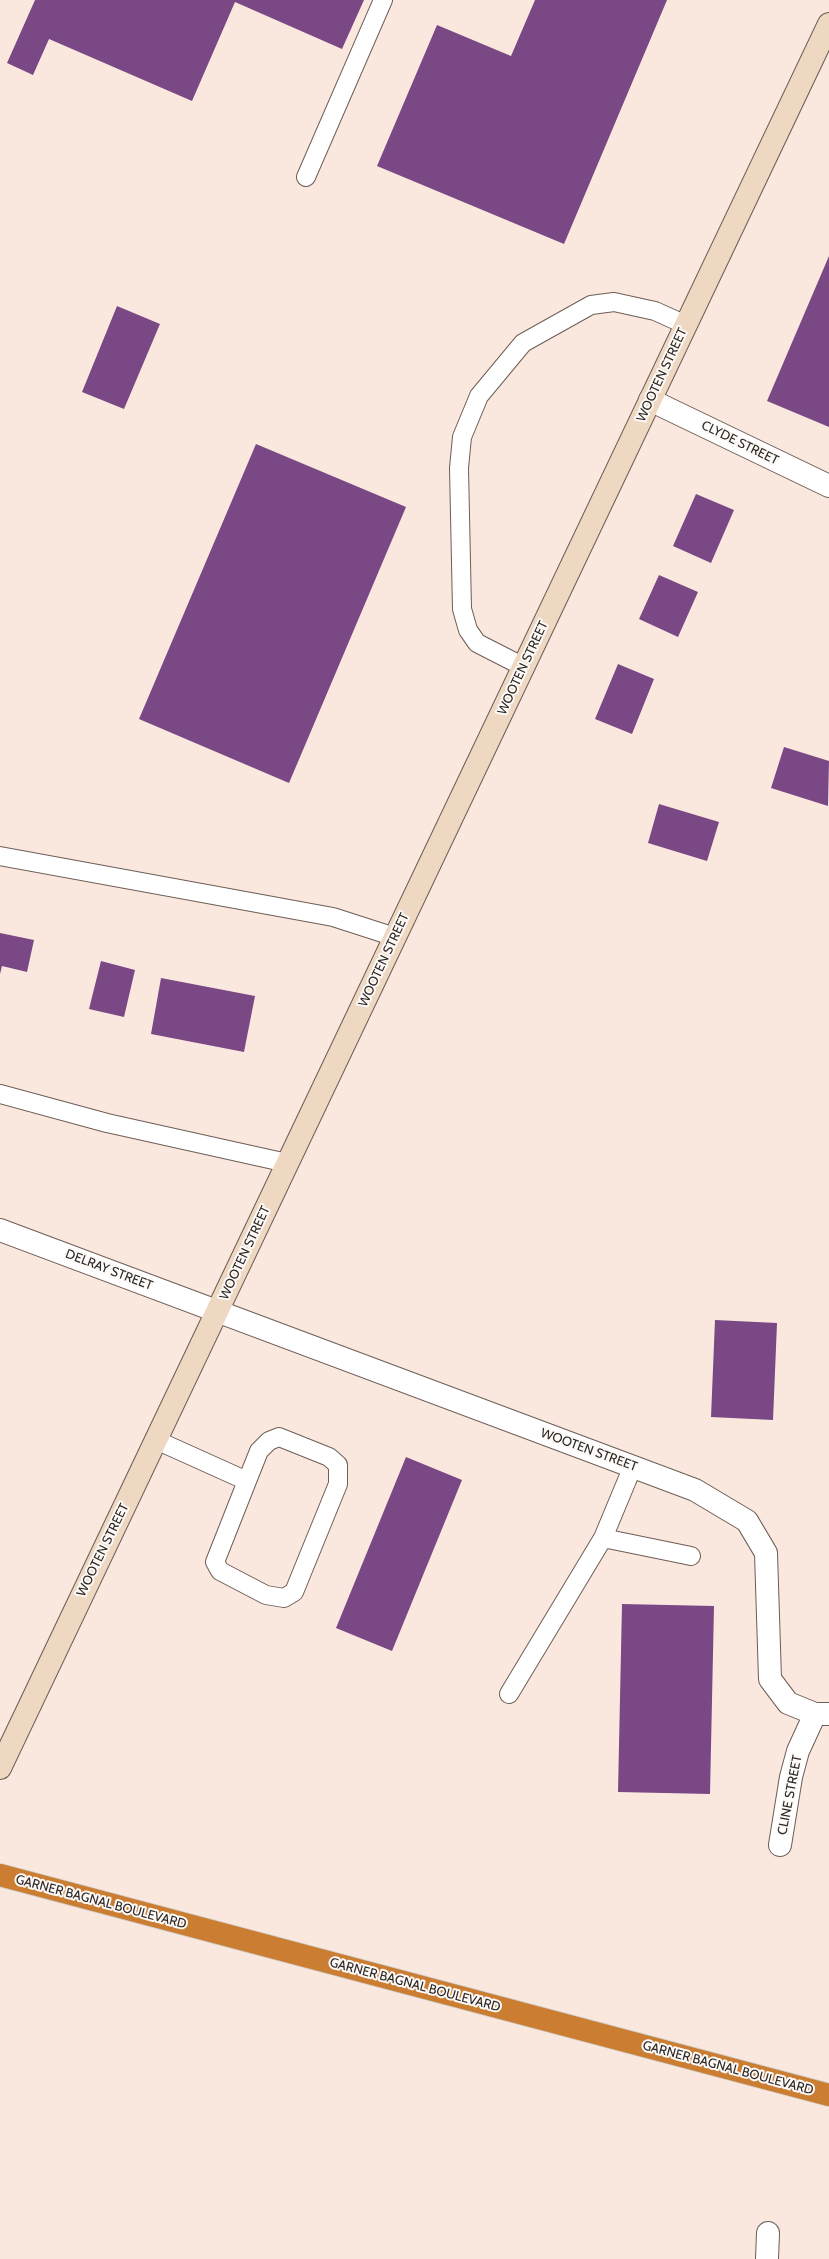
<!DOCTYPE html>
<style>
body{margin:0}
canvas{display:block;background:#fae8df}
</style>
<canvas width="829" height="2259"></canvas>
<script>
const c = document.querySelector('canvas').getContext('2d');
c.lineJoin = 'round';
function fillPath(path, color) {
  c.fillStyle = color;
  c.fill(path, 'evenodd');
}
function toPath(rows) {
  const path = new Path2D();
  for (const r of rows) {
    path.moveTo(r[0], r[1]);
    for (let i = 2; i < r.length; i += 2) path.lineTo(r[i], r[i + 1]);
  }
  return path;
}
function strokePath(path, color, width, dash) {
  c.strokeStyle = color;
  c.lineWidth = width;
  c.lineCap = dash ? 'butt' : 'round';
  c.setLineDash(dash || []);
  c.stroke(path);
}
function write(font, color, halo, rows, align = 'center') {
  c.font = font + ' Cabin,sans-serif';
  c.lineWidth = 4;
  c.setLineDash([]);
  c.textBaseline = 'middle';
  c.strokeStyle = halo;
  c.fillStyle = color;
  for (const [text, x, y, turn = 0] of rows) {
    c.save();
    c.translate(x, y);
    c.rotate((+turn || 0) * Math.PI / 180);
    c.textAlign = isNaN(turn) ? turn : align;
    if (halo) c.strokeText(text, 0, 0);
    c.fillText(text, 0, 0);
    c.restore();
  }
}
fillPath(toPath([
 [35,0,364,0,342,49,235,2,192,101,49,39,33,75,7,63],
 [535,0,667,0,564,244,377,166,437,25,511,56],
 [829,256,829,427,767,401],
 [117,306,160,324,124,409,82,392],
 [256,444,406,507,289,783,139,719],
 [696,494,734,510,711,563,673,546],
 [659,575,698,592,678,637,639,619],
 [618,664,654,679,632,734,595,719],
 [784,747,829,761,828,806,771,788],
 [659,804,719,822,707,861,648,843],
 [0,933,34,940,27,972,2,966,0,974],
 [101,961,135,970,124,1017,89,1009],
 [161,978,255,996,244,1052,151,1034],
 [715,1320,777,1323,773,1420,711,1417],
 [406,1457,462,1480,392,1651,336,1628],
 [622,1604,714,1606,710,1794,618,1792]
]), '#7a4885');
const lane = toPath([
 [306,177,383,0],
 [524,667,477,643,468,630,462,609,459,468,462,437,479,396,523,343,591,305,614,302,655,311,686,325],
 [0,856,333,917,395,937],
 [0,1094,107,1123,287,1163],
 [156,1440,247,1481,215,1562,220,1571,266,1595,284,1598,294,1592,338,1484,338,1465,329,1457,279,1437,269,1441,259,1451,247,1481],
 [603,1538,691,1556],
 [509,1694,603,1538,633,1466]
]);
const street = toPath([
 [650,400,829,486],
 [0,1230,695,1490,747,1521,766,1553,770,1679,788,1703,815,1714,829,1714],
 [780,1845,791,1777,798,1751,815,1714],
 [767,2259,768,2233]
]);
const secondary = toPath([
 [0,1768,829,24]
]);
const highway = toPath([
 [0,1875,829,2095]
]);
strokePath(lane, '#6d5e56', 20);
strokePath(street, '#6d5e56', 24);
strokePath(secondary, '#6d5e56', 24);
strokePath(highway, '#d1d0cf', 24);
strokePath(lane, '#fff', 18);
strokePath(street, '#fff', 22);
strokePath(secondary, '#efd8c2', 22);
strokePath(highway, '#cb7d32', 22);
write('13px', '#2e2824', '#fcf9f7', [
 ["WOOTEN STREET",662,375,-65],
 ["CLYDE STREET",740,443,26],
 ["WOOTEN STREET",523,668,-65],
 ["WOOTEN STREET",384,960,-65],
 ["WOOTEN STREET",245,1253,-65],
 ["DELRAY STREET",109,1270,21],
 ["WOOTEN STREET",589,1450,20],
 ["WOOTEN STREET",103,1550,-64],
 ["CLINE STREET",790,1795,-79],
 ["GARNER BAGNAL BOULEVARD",101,1902,15],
 ["GARNER BAGNAL BOULEVARD",415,1985,15],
 ["GARNER BAGNAL BOULEVARD",728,2068,15]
]);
</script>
